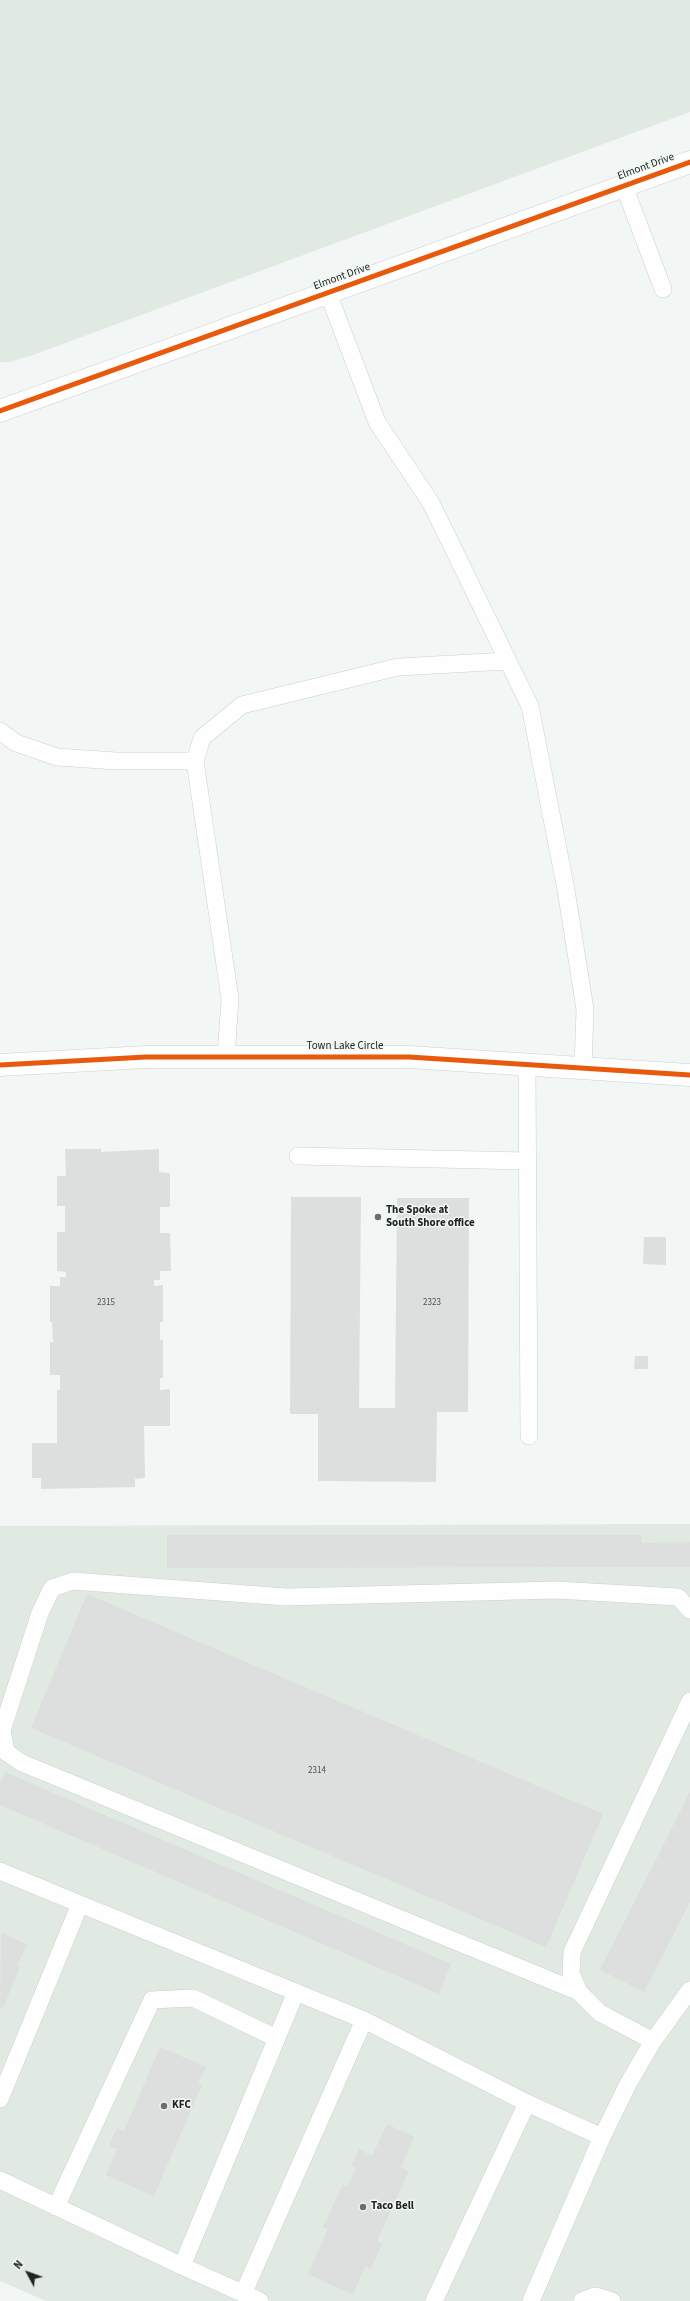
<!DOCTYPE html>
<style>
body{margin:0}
#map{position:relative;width:690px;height:2301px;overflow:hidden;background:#f2f6f4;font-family:"Source Sans 3",sans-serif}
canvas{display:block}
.north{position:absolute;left:8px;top:2253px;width:40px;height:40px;-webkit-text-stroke:3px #f0f8f3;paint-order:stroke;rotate:311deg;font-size:11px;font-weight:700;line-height:16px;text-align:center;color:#212422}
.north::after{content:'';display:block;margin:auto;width:14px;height:18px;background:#212422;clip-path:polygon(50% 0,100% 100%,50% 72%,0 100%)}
</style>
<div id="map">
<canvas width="690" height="2301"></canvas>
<div class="north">N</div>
</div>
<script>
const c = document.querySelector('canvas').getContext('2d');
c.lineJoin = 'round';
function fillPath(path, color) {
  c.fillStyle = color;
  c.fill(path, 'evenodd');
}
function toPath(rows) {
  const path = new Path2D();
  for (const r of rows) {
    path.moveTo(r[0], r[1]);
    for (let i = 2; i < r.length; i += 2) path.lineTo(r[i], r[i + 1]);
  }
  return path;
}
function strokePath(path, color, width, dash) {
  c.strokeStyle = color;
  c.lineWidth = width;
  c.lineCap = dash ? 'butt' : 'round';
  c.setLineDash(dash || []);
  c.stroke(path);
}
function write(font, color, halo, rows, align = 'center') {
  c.font = font + ' "Source Sans 3",sans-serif';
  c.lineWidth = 3;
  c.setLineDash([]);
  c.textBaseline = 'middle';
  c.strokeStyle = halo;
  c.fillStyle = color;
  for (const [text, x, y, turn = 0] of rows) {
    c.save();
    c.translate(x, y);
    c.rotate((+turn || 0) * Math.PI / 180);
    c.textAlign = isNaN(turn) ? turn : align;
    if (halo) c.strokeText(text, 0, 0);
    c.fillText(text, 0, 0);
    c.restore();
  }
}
fillPath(toPath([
 [0,0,690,0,690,112,33,355,10,362,0,362],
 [690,1524,690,2301,46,2301,0,2281,0,1526]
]), '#e0eae3');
fillPath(toPath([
 [65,1149,101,1149,101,1152,159,1149,159,1172,170,1173,170,1207,160,1207,160,1233,170,1233,171,1271,160,1271,160,1280,154,1280,154,1286,163,1285,163,1322,160,1322,160,1340,163,1340,163,1378,160,1378,160,1390,170,1389,170,1426,144,1426,145,1478,135,1479,135,1487,41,1489,41,1478,32,1478,32,1443,57,1443,57,1390,60,1390,60,1375,50,1375,50,1342,53,1342,52,1322,50,1322,50,1286,60,1286,60,1277,66,1277,66,1272,57,1271,57,1232,65,1232,65,1206,57,1206,57,1176,66,1176],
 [291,1197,361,1197,359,1408,395,1408,397,1198,469,1198,468,1412,437,1412,436,1482,318,1481,318,1414,290,1414],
 [644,1237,666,1237,666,1265,643,1264],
 [635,1356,648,1356,648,1369,634,1369],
 [167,1535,641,1535,642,1543,690,1542,690,1567,167,1568],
 [87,1594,603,1814,546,1947,31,1728],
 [5,1772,451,1964,439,1994,0,1805,0,1783],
 [690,1792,690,1902,644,1992,600,1970],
 [1,1933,27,1944,17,1966,20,1967,3,2008,0,2007],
 [160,2047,206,2067,198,2084,202,2085,154,2196,106,2175,117,2149,109,2146,117,2128,124,2131],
 [387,2124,414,2137,401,2167,409,2171,377,2241,382,2244,371,2269,365,2266,353,2295,308,2274,328,2229,323,2227,343,2184,347,2187,356,2168,351,2166,359,2149,372,2156]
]), '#dcdfdd');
const service = toPath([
 [624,186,663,289],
 [328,293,377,422,431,503,508,661],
 [0,731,16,743,57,757,116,761,195,761],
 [226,1057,230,999,195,761,202,738,242,705,398,667,508,661,530,706,566,890,585,1009,583,1068],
 [527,1066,529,1436],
 [298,1156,527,1161],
 [0,1871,80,1904,0,2099],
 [80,1904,364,2020,527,2103,602,2137,531,2301],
 [579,1992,22,1763,6,1752,2,1730,40,1613,52,1588,73,1581,286,1597,556,1590,678,1597,690,1610],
 [653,2041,600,2013,579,1992,571,1973,572,1952,690,1701],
 [602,2137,628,2084,653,2041,690,1990],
 [0,2180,182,2266,260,2301],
 [56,2207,152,2000,193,1998,276,2038],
 [182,2266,296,1992],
 [243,2294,364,2020],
 [434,2301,527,2103],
 [582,2301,595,2296,612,2301]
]);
const minor = toPath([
 [0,1065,146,1057,409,1057,690,1075]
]);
const tertiary = toPath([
 [0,411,690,162]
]);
strokePath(service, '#cdd0ce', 18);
strokePath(minor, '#cdd0ce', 23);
strokePath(tertiary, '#cdd0ce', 23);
strokePath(service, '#fdfefd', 17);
strokePath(minor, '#fdfefd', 22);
strokePath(tertiary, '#fdfefd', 22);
strokePath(toPath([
 [0,411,690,162],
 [0,1065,146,1057,409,1057,690,1075]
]), '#e8590c', 5);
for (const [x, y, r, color] of [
 [378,1217,4,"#6a6e6c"],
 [164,2106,4,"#6a6e6c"],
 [363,2207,4,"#6a6e6c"]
]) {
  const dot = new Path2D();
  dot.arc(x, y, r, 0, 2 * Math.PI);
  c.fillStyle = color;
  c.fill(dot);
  strokePath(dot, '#f0f8f3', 1.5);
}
write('9px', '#505351', null, [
 ["2315",106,1303],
 ["2323",432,1303],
 ["2314",317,1771]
]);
write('11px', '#212422', '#f0f8f3', [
 ["Elmont Drive",646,167,-20],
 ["Elmont Drive",342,277,-20],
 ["Town Lake Circle",345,1047]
]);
write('bold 11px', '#212422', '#f0f8f3', [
 ["The Spoke at",386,1211],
 ["South Shore office",386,1224],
 ["KFC",172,2106],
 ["Taco Bell",371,2207]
], 'left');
</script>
